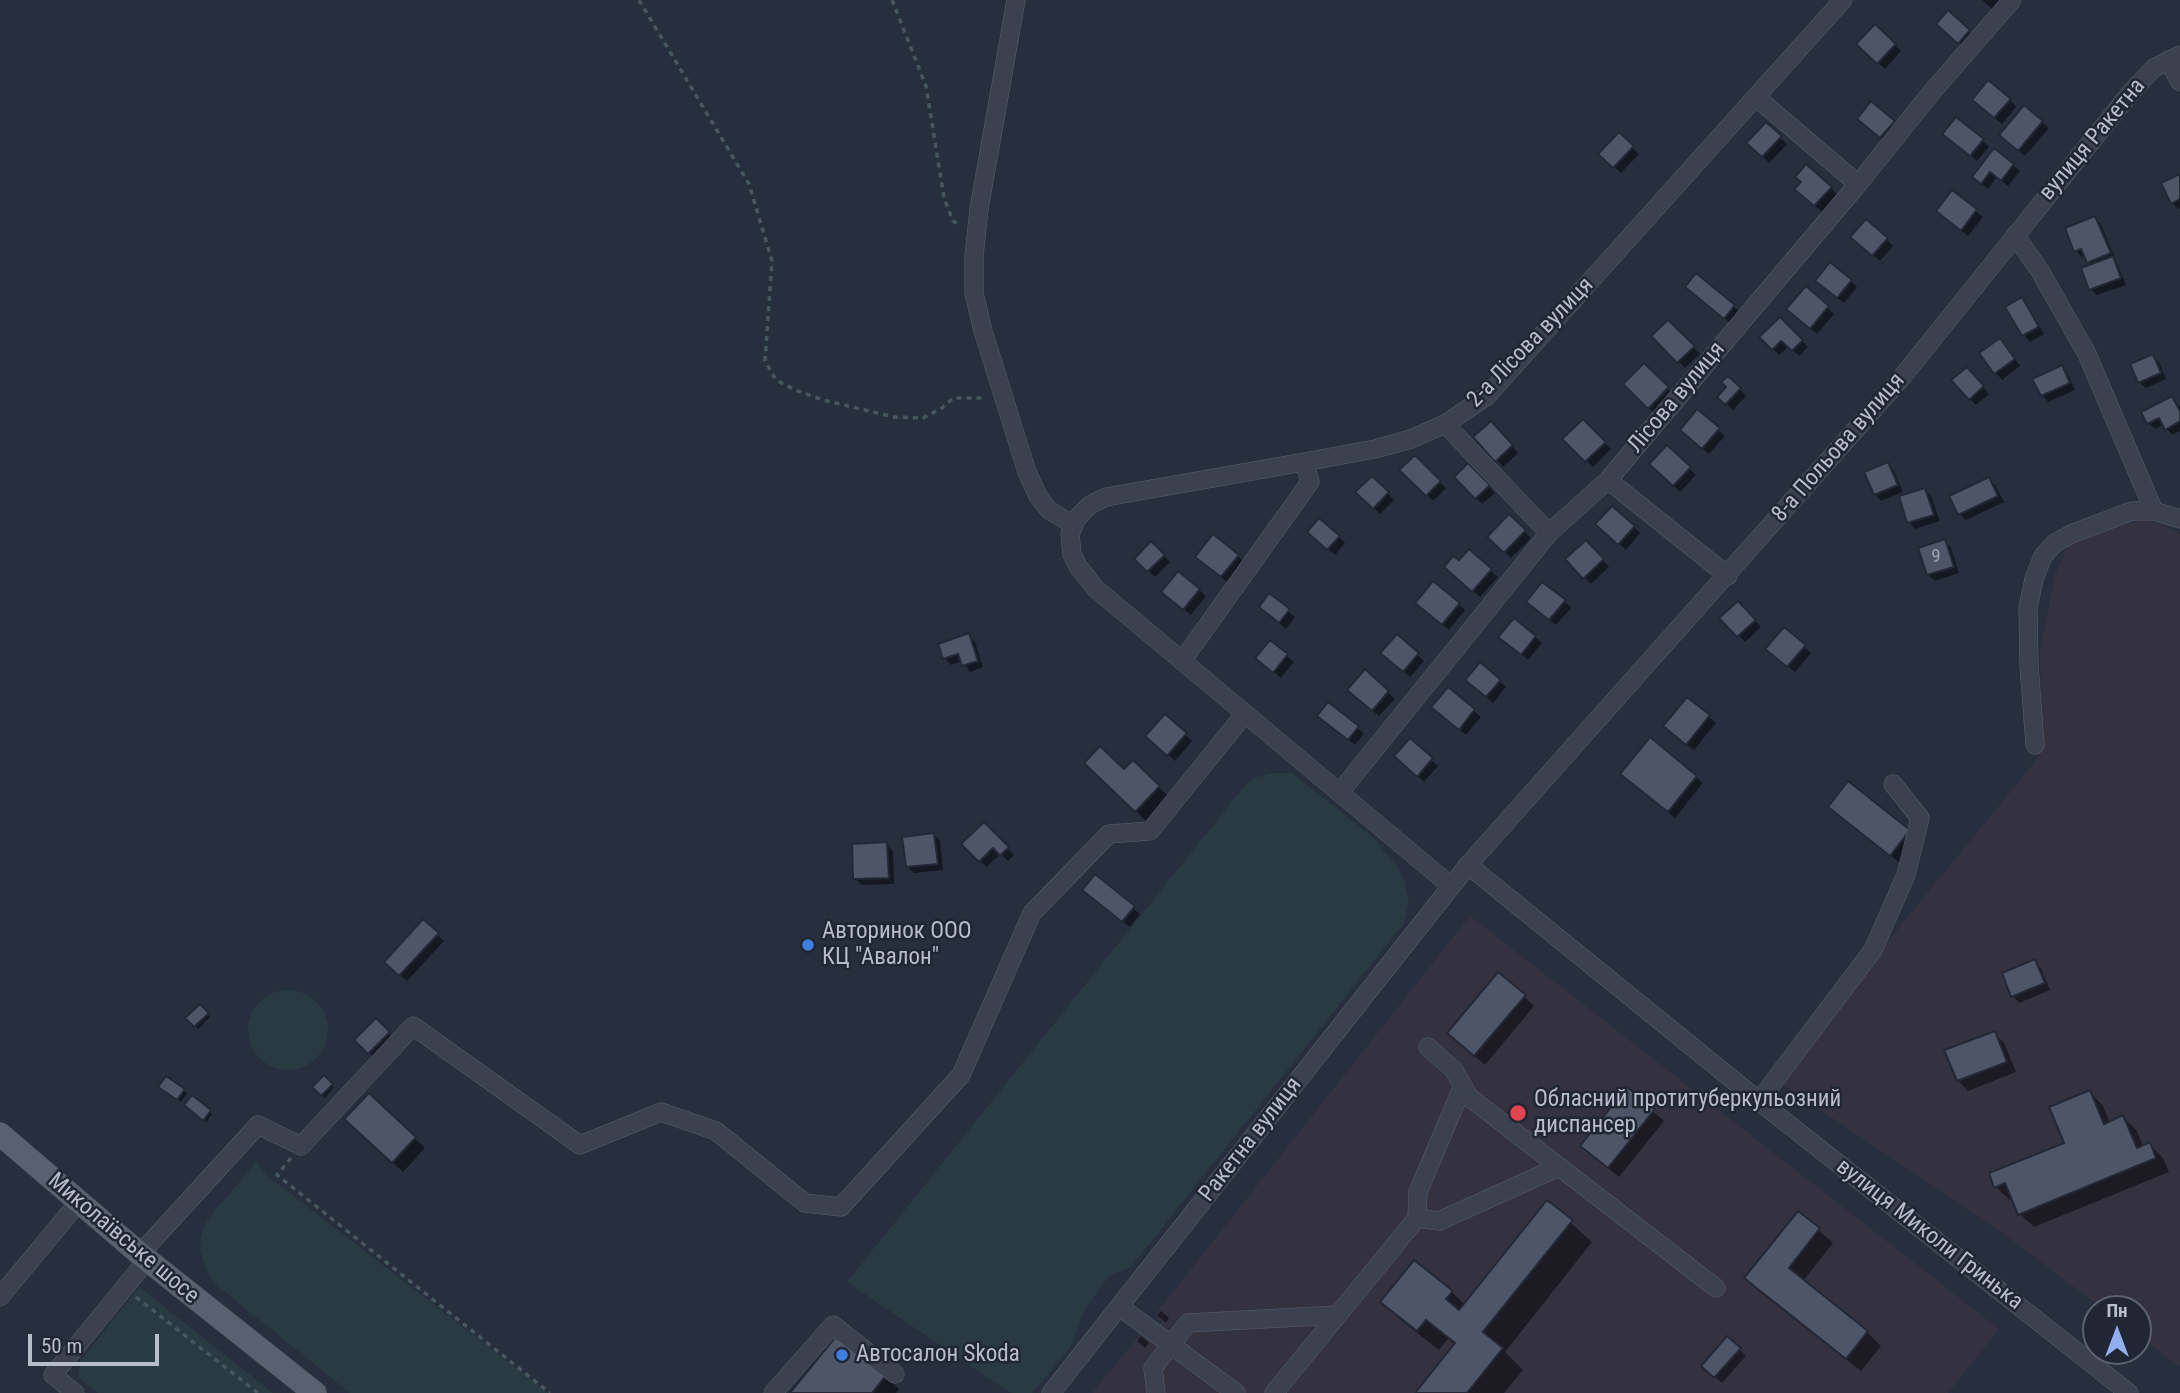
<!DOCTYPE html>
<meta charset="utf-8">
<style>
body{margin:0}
#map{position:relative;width:2180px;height:1393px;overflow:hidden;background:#272f3f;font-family:"Roboto Condensed",sans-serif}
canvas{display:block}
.north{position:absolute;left:2082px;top:1295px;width:70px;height:70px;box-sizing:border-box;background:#202634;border:2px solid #5c6270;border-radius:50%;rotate:0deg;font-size:19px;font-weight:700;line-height:28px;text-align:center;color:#b7bdc9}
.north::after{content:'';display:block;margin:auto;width:24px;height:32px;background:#93aff2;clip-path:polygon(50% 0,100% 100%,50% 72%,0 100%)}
.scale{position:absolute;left:28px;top:1334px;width:131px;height:32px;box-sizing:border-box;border:4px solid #b7bdc9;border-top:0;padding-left:9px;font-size:21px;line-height:24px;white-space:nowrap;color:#b7bdc9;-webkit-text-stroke:5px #202634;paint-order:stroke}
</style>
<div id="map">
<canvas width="2180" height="1393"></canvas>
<div class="north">Пн</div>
<div class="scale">50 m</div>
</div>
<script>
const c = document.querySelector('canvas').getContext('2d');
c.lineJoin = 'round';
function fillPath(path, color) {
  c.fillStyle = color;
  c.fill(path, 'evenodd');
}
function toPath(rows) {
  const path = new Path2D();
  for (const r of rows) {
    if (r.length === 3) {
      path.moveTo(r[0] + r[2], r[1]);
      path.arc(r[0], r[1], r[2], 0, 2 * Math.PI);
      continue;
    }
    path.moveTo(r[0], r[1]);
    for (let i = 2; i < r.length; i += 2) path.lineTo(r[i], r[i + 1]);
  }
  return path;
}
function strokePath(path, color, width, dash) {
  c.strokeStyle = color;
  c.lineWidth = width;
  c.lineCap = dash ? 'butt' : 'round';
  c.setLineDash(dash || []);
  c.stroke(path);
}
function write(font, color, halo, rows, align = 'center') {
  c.font = font + ' "Roboto Condensed",sans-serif';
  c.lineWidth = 5;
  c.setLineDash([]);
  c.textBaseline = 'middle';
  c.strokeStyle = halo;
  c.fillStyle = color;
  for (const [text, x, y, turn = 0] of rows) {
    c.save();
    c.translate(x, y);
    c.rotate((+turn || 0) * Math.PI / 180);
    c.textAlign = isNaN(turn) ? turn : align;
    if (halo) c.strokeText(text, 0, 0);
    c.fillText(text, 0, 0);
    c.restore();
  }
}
fillPath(toPath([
 [2146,518,2180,533,2180,1367,2138,1335,2138,1309,2103,1309,2004,1234,1782,1084,1893,935,2035,762,2042,749,2040,652,2055,575,2069,543],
 [1470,916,1999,1329,1948,1393,1092,1393,1141,1334,1148,1339,1162,1322,1155,1315]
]), '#353240');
fillPath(toPath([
 [1273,773,1292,773,1371,836,1396,865,1404,881,1409,903,1404,923,1131,1267,1109,1276,1084,1310,1072,1345,1032,1393,1011,1393,847,1282,1243,788,1253,778],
 [288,1030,40],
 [256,1162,269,1177,548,1393,350,1393,219,1287,210,1276,204,1262,200,1251,201,1237,205,1223],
 [139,1287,273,1393,98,1393,78,1377,81,1360]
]), '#293b40');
fillPath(toPath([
 [1982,0,2004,0,1994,11],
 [1875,26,1901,51,1885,69,1858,44],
 [1944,31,1969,31,1975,37,1965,49],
 [2010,100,2016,107,2002,124,1981,106],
 [2025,107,2049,128,2025,156,2008,142],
 [1894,122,1900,129,1888,144,1865,125],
 [1766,124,1787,144,1769,163,1749,143],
 [1619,135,1639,154,1621,173,1601,154],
 [1951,140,1983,141,1989,147,1977,161],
 [2013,165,2020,171,2008,186,1997,177,1988,189,1974,177],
 [2180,176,2180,208,2179,209,2172,203],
 [1831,188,1837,194,1822,212,1803,195],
 [1952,192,1983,217,1968,236,1945,218],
 [2095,218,2101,224,2126,285,2097,295,2090,289,2092,266,2086,256,2082,257,2076,251],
 [1866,221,1893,246,1880,261,1859,243],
 [1697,275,1741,313,1731,324,1694,293],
 [1851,281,1857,287,1844,303,1824,287],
 [1806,288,1834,314,1817,334,1795,315],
 [2022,299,2028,306,2044,334,2030,342,2024,335,2008,307],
 [1780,319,1808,347,1799,356,1789,346,1779,355,1761,337],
 [1668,322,1700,354,1685,368,1654,337],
 [2006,347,2020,366,2002,380,1981,354],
 [2152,356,2159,362,2166,379,2146,388,2139,382],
 [1644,365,1674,395,1655,414,1625,384],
 [2062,367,2068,374,2075,390,2048,402,2042,395],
 [1973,375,1989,394,1976,405,1970,399],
 [1728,378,1746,396,1733,410,1719,397,1729,387],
 [2172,398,2180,407,2180,431,2172,435,2164,425,2155,429,2149,423],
 [1697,412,1725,436,1709,454,1688,436],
 [1583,421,1611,449,1593,467,1565,439],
 [1491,424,1518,453,1503,467,1476,438],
 [1667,448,1696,475,1680,492,1651,464],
 [1415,457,1446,488,1433,501,1402,470],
 [1888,464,1894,471,1903,492,1881,501,1875,494],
 [1468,465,1495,493,1482,504,1456,477],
 [1372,478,1394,500,1380,514,1358,492],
 [1989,479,1995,485,2004,502,1966,520,1959,514],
 [1925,490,1931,496,1940,521,1915,529,1909,522,1901,498],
 [1509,517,1531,538,1511,558,1490,537],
 [1634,527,1640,533,1626,550,1604,531],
 [1339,537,1345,543,1335,555,1315,538],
 [1945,541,1951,548,1959,573,1935,581,1928,574],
 [1586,542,1609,567,1591,584,1568,559],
 [1151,544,1170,562,1155,577,1136,559],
 [1469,551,1498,577,1480,597,1452,573],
 [1238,556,1244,562,1228,583,1204,563],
 [1199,590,1206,596,1191,615,1170,598],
 [1270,596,1295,617,1286,629,1261,607],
 [1564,601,1571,608,1556,625,1535,608],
 [1738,603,1761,627,1745,642,1721,618],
 [1459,604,1465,610,1449,630,1424,609],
 [1784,630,1811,653,1795,672,1774,655],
 [968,635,975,642,983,667,970,672,963,661,951,665,945,658],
 [1397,636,1424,661,1410,677,1389,659],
 [1535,637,1542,643,1528,660,1507,643],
 [1270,642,1294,662,1281,678,1264,664],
 [1365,672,1395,699,1379,716,1355,696],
 [1499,681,1506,687,1493,703,1473,686],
 [1448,689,1481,717,1466,735,1440,713],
 [1687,699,1716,723,1694,750,1672,733],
 [1165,716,1192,741,1175,761,1154,743],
 [1326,722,1358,728,1364,734,1355,745],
 [1650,740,1703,783,1675,818,1629,781],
 [1410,741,1438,766,1424,782,1403,763],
 [1133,762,1169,797,1146,821,1086,763,1124,772],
 [1848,784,1919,841,1901,864,1830,807],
 [984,825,1014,855,1008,861,1001,854,986,867,964,844],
 [934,835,940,841,943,870,914,873,907,867],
 [886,844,893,851,894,884,862,885,855,879],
 [1095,877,1140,914,1130,927,1091,896],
 [423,921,444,941,407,981,386,962],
 [2035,962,2041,968,2050,990,2019,1003,2013,996],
 [1524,996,1534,1006,1485,1065,1449,1033],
 [200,1006,210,1017,198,1029,188,1018],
 [376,1021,395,1040,375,1059,357,1040],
 [1994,1033,2004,1043,2016,1072,1968,1091,1958,1080],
 [324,1077,334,1087,325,1098,314,1087],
 [167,1078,187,1093,181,1102,163,1089],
 [1627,1090,1664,1121,1619,1177,1593,1156],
 [2090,1092,2103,1106,2110,1123,2123,1117,2137,1131,2143,1147,2149,1144,2163,1158,2169,1172,2034,1227,2020,1214,2014,1199,2010,1200,1996,1187,2066,1144],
 [369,1095,425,1148,403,1172,357,1129],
 [192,1098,212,1114,206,1122,186,1105],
 [1547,1202,1592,1242,1505,1352,1523,1370,1504,1393,1417,1393,1456,1345,1448,1339,1439,1350,1403,1322,1382,1302,1452,1292,1465,1305],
 [1798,1213,1833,1243,1803,1281,1867,1332,1881,1346,1861,1371,1760,1292,1747,1278],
 [1161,1311,1169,1318,1166,1323,1157,1315],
 [1141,1336,1149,1343,1145,1348,1137,1341],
 [1727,1338,1746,1356,1722,1383,1703,1366],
 [886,1375,899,1389,896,1393,793,1393]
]), '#0007');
const building = toPath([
 [1948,10,1970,30,1958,44,1936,24,1948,10],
 [1875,24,1896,44,1877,64,1856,44,1875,24],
 [1988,80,2011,99,1994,118,1972,100,1988,80],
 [1871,101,1895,121,1880,138,1857,119,1871,101],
 [2024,105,2043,121,2018,151,1999,135,2024,105],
 [1956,117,1984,139,1970,156,1942,134,1956,117],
 [1766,122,1782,136,1762,157,1746,143,1766,122],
 [1619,132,1634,146,1613,168,1598,154,1619,132],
 [1994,148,2014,164,2001,181,1990,172,1981,184,1972,177,1994,148],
 [1806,164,1832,187,1814,206,1794,189,1801,182,1795,177,1806,164],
 [2180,174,2180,199,2171,204,2161,183,2180,174],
 [1952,190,1977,209,1961,231,1936,211,1952,190],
 [2095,216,2111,253,2087,263,2081,249,2074,252,2065,228,2095,216],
 [1866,219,1888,238,1872,256,1850,237,1866,219],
 [2113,256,2121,278,2089,290,2081,268,2113,256],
 [1830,262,1852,280,1837,298,1815,281,1830,262],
 [1696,273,1735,305,1724,319,1685,287,1696,273],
 [1806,286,1829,306,1810,329,1786,309,1806,286],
 [2022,297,2039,327,2022,336,2005,307,2022,297],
 [1780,317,1803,340,1792,351,1781,341,1772,350,1759,337,1780,317],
 [1668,320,1695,346,1677,363,1651,336,1668,320],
 [2000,338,2015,359,1994,374,1979,353,2000,338],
 [2153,354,2161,373,2138,383,2130,364,2153,354],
 [1644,363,1669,387,1648,409,1623,384,1644,363],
 [2062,365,2070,383,2041,396,2032,379,2062,365],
 [1967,367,1984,386,1969,400,1951,380,1967,367],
 [1728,376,1741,388,1725,405,1717,397,1726,387,1721,382,1728,376],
 [2172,396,2180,411,2180,421,2165,430,2159,418,2147,424,2141,412,2172,396],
 [1697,409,1720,428,1702,449,1680,430,1697,409],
 [1583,419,1606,442,1585,462,1562,439,1583,419],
 [1491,421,1513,445,1495,462,1473,437,1491,421],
 [1667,445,1691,467,1673,486,1649,464,1667,445],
 [1415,455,1441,481,1426,496,1399,470,1415,455],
 [1888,462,1898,485,1874,495,1864,472,1888,462],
 [1468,463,1490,485,1475,499,1454,477,1468,463],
 [1372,476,1389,492,1373,509,1355,492,1372,476],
 [1989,477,1998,496,1958,515,1949,496,1989,477],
 [1925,488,1934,515,1907,523,1899,496,1925,488],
 [1612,506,1635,526,1618,545,1595,524,1612,506],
 [1509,514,1526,530,1504,553,1487,537,1509,514],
 [1319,518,1340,536,1327,550,1307,532,1319,518],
 [1213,534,1239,555,1221,577,1195,557,1213,534],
 [1945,539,1954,567,1927,575,1918,548,1945,539],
 [1586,540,1604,559,1583,579,1565,559,1586,540],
 [1151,541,1165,555,1147,572,1134,559,1151,541],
 [1469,549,1492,569,1472,592,1444,567,1453,556,1459,560,1469,549],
 [1178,571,1200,589,1183,610,1161,592,1178,571],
 [1433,581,1460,603,1442,625,1415,603,1433,581],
 [1542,582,1566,600,1549,620,1526,602,1542,582],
 [1269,593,1290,609,1279,623,1259,607,1269,593],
 [1738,601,1756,620,1737,637,1719,618,1738,601],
 [1514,618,1536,636,1521,655,1498,637,1514,618],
 [1784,627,1806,645,1787,667,1765,649,1784,627],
 [969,633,978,661,962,666,958,654,943,659,938,644,969,633],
 [1397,634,1419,653,1403,672,1380,653,1397,634],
 [1270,640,1288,654,1273,673,1255,658,1270,640],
 [1480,662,1501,680,1486,697,1465,680,1480,662],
 [1365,669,1389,691,1372,711,1347,690,1365,669],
 [1448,687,1475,709,1459,730,1431,707,1448,687],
 [1687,697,1710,715,1686,745,1663,726,1687,697],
 [1328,702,1359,726,1348,740,1317,716,1328,702],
 [1165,714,1187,733,1167,756,1145,736,1165,714],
 [1650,737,1697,776,1668,812,1620,774,1650,737],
 [1410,738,1433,758,1417,777,1394,756,1410,738],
 [1100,746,1124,769,1133,760,1160,786,1135,812,1084,763,1100,746],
 [1848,781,1910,830,1890,856,1828,807,1848,781],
 [984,822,1009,847,1000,856,993,848,979,862,961,844,984,822],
 [934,833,938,864,906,867,902,837,934,833],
 [887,842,889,878,853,879,852,844,887,842],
 [1095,874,1135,906,1122,922,1082,890,1095,874],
 [423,919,439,933,399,976,384,962,423,919],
 [2035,959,2045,983,2011,997,2002,973,2035,959],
 [1498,972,1526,995,1474,1056,1447,1033,1498,972],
 [200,1004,209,1013,194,1027,185,1018,200,1004],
 [376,1018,390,1032,368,1054,354,1040,376,1018],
 [1995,1031,2007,1062,1957,1081,1944,1050,1995,1031],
 [324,1075,333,1084,321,1096,312,1087,324,1075],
 [166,1076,185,1089,177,1100,158,1087,166,1076],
 [1627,1087,1655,1109,1608,1168,1580,1146,1627,1087],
 [2090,1090,2104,1124,2123,1115,2137,1148,2150,1142,2156,1158,2018,1215,2005,1183,1994,1188,1989,1173,2064,1143,2049,1107,2090,1090],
 [369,1093,416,1137,392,1163,344,1119,369,1093],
 [192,1095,211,1110,203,1121,184,1105,192,1095],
 [1547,1200,1573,1220,1483,1332,1503,1348,1467,1393,1415,1393,1455,1343,1426,1320,1417,1331,1380,1302,1414,1260,1453,1291,1446,1299,1459,1310,1547,1200],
 [1798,1211,1820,1228,1789,1268,1868,1331,1846,1359,1744,1278,1798,1211],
 [837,1335,887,1374,872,1393,790,1393,837,1335],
 [1727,1336,1741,1348,1714,1378,1701,1366,1727,1336]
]);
fillPath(building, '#4d5567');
strokePath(building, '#222836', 2);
const minor = toPath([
 [1016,0,979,209,974,256,974,293,983,331,1027,472,1038,496,1049,510,1073,525],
 [2168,60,2180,82],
 [1756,97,1858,184],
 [2015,235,2040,271,2087,354,2154,511],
 [1445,424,1549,533],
 [1304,462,1106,497,1090,505,1077,518,1070,534,1072,554,1078,566,1095,588,1451,886],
 [1608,480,1728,576],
 [1182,661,1310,482,1304,462,1375,449,1411,439,1445,424,1487,396,1843,0],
 [2035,745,2029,665,2028,608,2034,579,2043,556,2055,543,2071,534,2132,511,2154,511,2180,519],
 [1340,792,1549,533,1608,480,1858,184,1931,93,2012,0],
 [1468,865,1759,1101,2129,1393],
 [1428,1047,1454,1070,1469,1097,1716,1288],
 [1759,1101,1873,950,1906,875,1920,818,1893,784],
 [1417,1218,1439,1221,1559,1167],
 [140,1254,258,1125,301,1146,413,1026,580,1145,661,1112,716,1131,805,1203,841,1207,961,1075,1032,913,1109,834,1150,831,1244,715],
 [0,1297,78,1203],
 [1120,1307,1236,1393],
 [75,1393,53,1375,147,1260],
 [773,1393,833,1325,895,1374],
 [1051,1393,1468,865,1898,382,2132,91,2154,68,2180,55],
 [1156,1393,1153,1368,1188,1323,1338,1315],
 [1274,1393,1417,1218,1418,1192,1462,1088]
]);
const major = toPath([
 [0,1134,140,1254,315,1393]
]);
strokePath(minor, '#595f6c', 19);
strokePath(major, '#444a58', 24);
strokePath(toPath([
 [639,0,749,184,772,261,765,361,776,380,795,390,823,400,894,417,923,418,942,408,953,398,985,398],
 [892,0,926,86,944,198,953,221,961,226],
 [291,1158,277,1175,550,1393],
 [136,1297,258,1393]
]), '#47585d', 3.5, [5, 5]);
strokePath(minor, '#3b414f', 18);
strokePath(major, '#59606f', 23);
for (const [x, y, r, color] of [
 [808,945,7,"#3f7fe0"],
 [1518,1113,9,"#e0444e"],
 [842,1355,7,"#3f7fe0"]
]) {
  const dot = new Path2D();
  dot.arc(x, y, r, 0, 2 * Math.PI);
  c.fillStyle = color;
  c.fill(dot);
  strokePath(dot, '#202634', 2.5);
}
write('19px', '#9ca3b0', null, [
 ["9",1936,557]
]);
write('23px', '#b7bdc9', '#202634', [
 ["вулиця Ракетна",2093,140,-50],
 ["2-а Лісова вулиця",1531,343,-46],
 ["Лісова вулиця",1677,398,-50],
 ["8-а Польова вулиця",1839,448,-49],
 ["Ракетна вулиця",1251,1140,-52],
 ["вулиця Миколи Гринька",1929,1235,38],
 ["Миколаївське шосе",123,1239,40]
]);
write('23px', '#b7bdc9', '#202634', [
 ["Авторинок ООО",822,932],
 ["КЦ \"Авалон\"",822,958],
 ["Обласний протитуберкульозний",1534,1100],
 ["диспансер",1534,1126],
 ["Автосалон Skoda",856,1355]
], 'left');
</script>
